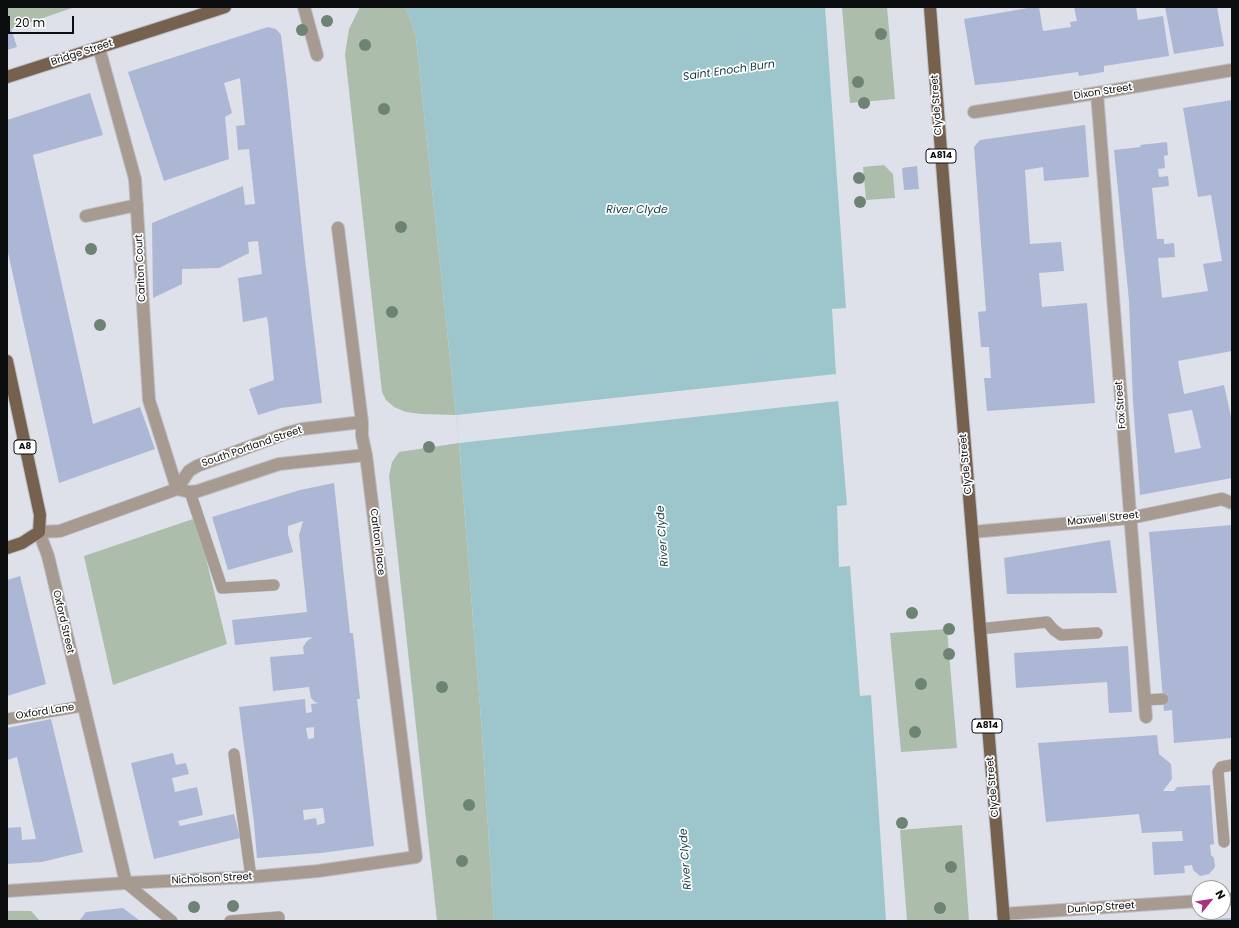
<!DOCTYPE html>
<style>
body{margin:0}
#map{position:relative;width:1239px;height:928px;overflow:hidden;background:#dee1e9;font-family:Poppins,sans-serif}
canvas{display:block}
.frame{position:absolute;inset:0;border:8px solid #0c0d0f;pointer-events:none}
.north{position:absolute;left:1191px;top:880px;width:40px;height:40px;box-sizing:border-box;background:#fff;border:1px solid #9e9e9f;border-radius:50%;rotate:60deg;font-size:11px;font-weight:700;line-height:16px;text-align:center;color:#0c0d0f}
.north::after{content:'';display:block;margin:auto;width:14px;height:18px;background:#a93085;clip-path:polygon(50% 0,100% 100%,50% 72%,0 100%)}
.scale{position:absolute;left:8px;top:16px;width:66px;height:18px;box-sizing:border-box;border:2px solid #0c0d0f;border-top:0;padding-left:5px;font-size:12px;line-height:14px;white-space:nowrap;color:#0c0d0f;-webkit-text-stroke:3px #fff;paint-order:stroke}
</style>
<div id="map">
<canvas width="1239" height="928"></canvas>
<div class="frame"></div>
<div class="north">N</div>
<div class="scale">20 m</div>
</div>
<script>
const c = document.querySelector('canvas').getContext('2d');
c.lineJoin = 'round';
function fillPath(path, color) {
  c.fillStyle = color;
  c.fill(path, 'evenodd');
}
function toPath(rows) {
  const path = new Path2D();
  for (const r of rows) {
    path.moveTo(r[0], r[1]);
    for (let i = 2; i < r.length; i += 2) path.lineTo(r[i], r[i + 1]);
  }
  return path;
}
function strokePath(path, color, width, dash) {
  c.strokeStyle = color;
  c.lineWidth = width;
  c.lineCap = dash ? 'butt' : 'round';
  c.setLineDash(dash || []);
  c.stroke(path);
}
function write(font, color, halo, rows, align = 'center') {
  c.font = font + ' Poppins,sans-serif';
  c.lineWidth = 3.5;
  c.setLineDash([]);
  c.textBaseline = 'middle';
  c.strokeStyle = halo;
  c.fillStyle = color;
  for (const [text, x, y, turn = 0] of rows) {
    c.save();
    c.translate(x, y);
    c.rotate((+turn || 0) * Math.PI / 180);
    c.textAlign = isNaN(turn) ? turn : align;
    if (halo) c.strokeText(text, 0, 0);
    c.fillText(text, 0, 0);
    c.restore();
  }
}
fillPath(toPath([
 [7,7,75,7,11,29,7,14],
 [360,7,404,7,411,20,416,38,456,415,421,414,406,412,394,407,386,400,382,392,345,54,349,29],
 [842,7,887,7,895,99,850,103],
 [884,165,893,174,895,198,866,200,863,167],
 [459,443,482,732,494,921,437,921,389,476,392,462,399,452],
 [196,518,227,644,113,685,84,556],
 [947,629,957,748,901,752,890,633],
 [962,825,969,921,907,921,900,830],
 [7,911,31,911,40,921,7,921]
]), '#acbdac');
fillPath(toPath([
 [404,7,825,7,846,308,832,309,836,374,847,505,837,506,839,567,850,566,860,696,871,695,886,921,494,921,482,732,459,443,416,38,411,20]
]), '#9cc6cb');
fillPath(toPath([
 [836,374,839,401,459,443,456,415]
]), '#dee1e9');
fillPath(toPath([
 [1034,7,1039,7,1043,31,1071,27,1070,22,1077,21,1074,7,1136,7,1138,20,1163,16,1169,56,1104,66,1104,72,1079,76,1078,72,1005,82,975,85,964,19],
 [1165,7,1217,7,1224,46,1174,54],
 [7,16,17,47,7,50],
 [268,27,276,29,281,35,287,84,305,259,322,403,281,408,258,415,249,389,274,380,268,323,267,317,243,322,238,278,262,274,258,241,248,242,249,253,219,268,182,269,182,284,153,298,152,223,243,186,245,205,255,204,249,149,238,150,236,126,245,125,240,78,224,83,232,113,225,117,229,159,164,181,128,72],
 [90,93,103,135,33,155,93,424,140,407,155,449,59,483,7,248,7,120],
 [1232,100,1232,351,1178,361,1184,394,1224,385,1232,421,1232,478,1140,495,1133,401,1129,301,1114,150,1141,147,1140,145,1167,142,1168,155,1164,156,1165,168,1158,169,1159,177,1168,176,1169,186,1152,188,1157,239,1164,239,1164,244,1174,243,1175,257,1158,258,1162,298,1208,291,1203,264,1222,261,1211,195,1198,197,1183,108],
 [1192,410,1201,448,1175,453,1168,414],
 [1085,125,1089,177,1044,181,1043,167,1025,170,1030,244,1061,242,1064,271,1039,273,1042,307,1087,303,1095,403,987,411,984,378,991,378,989,347,981,347,978,312,986,311,974,147,980,140],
 [917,166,919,189,904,190,902,168],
 [334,483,350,633,353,633,360,699,357,699,374,846,321,853,257,858,254,823,239,707,305,699,306,713,312,712,311,704,319,703,315,702,311,698,309,687,273,691,270,657,304,654,303,647,307,641,313,637,235,645,232,620,307,612,299,535,303,521,288,526,288,534,293,552,228,570,212,517,300,490],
 [314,727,314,738,308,739,306,728],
 [323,808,325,823,317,825,316,818,304,820,303,810],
 [1232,525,1232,738,1174,743,1172,710,1164,711,1149,532],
 [1110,540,1117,593,1007,594,1004,558],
 [20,576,46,684,7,696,7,580],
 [1128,646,1132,712,1109,713,1107,682,1016,688,1014,653],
 [51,719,83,852,42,862,7,864,7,828,21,827,22,840,36,839,17,757,7,760,7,728],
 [1157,735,1159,754,1171,764,1172,779,1163,791,1174,791,1177,787,1210,785,1214,844,1210,845,1211,855,1214,858,1215,867,1209,874,1200,876,1193,870,1192,865,1184,866,1185,873,1154,875,1152,842,1183,841,1182,831,1142,833,1139,814,1046,822,1038,743],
 [173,753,176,765,186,763,189,774,172,778,175,792,197,787,203,815,178,821,180,826,234,814,240,838,154,859,131,763],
 [123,908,140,921,79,921,86,912],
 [1232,918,1232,921,1197,921,1197,920]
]), '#acb7d5');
const lane = toPath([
 [190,492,222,588,274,585],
 [979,629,1047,622,1054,630,1061,635,1097,633],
 [1145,700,1163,699],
 [7,719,83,706],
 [234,754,251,877],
 [1224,842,1218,772,1221,767,1232,765],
 [126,883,172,921],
 [230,921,279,917,279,921]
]);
const street = toPath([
 [304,7,317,55],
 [99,48,135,179,149,400,177,489],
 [1097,93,1146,717],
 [974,112,1097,93,1232,70],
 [86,216,137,205],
 [177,489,189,471,197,466,287,433,302,429,362,422],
 [972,532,1130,518,1222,499,1232,503],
 [126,883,48,556,39,532,60,531,177,489,190,492,198,491,279,464,366,455],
 [7,891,126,883,251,877,318,871,416,857,366,455,362,436,362,422,338,228],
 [1223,900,1232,899],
 [1003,914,1199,901]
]);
const primary = toPath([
 [930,7,944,190,1004,921],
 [7,77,225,7],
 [7,361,40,515,39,532,22,543,7,548]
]);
strokePath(lane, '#bcbfc6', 12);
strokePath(street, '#bcbfc6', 14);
strokePath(primary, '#bcbfc6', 14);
strokePath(lane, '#a79b91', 11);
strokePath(street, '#a79b91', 12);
strokePath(primary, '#76614f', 12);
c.fillStyle = '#6d8474';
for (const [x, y] of [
 [327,21],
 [302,30],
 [881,34],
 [365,45],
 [858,82],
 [864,103],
 [384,109],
 [859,178],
 [860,202],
 [401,227],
 [91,249],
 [392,312],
 [100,325],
 [429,447],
 [912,613],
 [949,629],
 [949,654],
 [921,684],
 [442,687],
 [915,732],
 [469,805],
 [902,823],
 [462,861],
 [951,867],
 [233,906],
 [194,907],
 [940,908]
]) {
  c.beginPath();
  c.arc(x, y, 6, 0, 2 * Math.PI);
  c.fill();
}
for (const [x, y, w] of [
 [941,156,30],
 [25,447,22],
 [987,726,30]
]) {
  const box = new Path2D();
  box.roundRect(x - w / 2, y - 7, w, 14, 3);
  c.fillStyle = '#fff';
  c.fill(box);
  strokePath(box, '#0c0d0f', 1);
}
write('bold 9px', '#0c0d0f', null, [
 ["A814",941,156],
 ["A8",25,447],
 ["A814",987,726]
]);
write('10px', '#0c0d0f', '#fff', [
 ["Bridge Street",82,53,-18],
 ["Dixon Street",1103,92,-9],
 ["Clyde Street",937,105,-94],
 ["Carlton Court",141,268,-93],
 ["Fox Street",1121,405,-94],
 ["South Portland Street",252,447,-19],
 ["Clyde Street",966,464,-95],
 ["Maxwell Street",1103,519,-6],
 ["Carlton Place",377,542,83],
 ["Oxford Street",63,622,77],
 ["Oxford Lane",45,712,-9],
 ["Clyde Street",993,787,-95],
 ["Nicholson Street",212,879,-3],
 ["Dunlop Street",1101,908,-4]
]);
write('italic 11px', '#113a3e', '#fff', [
 ["Saint Enoch Burn",729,71,-8],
 ["River Clyde",637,210],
 ["River Clyde",663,536,-94],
 ["River Clyde",686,859,-94]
]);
</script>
